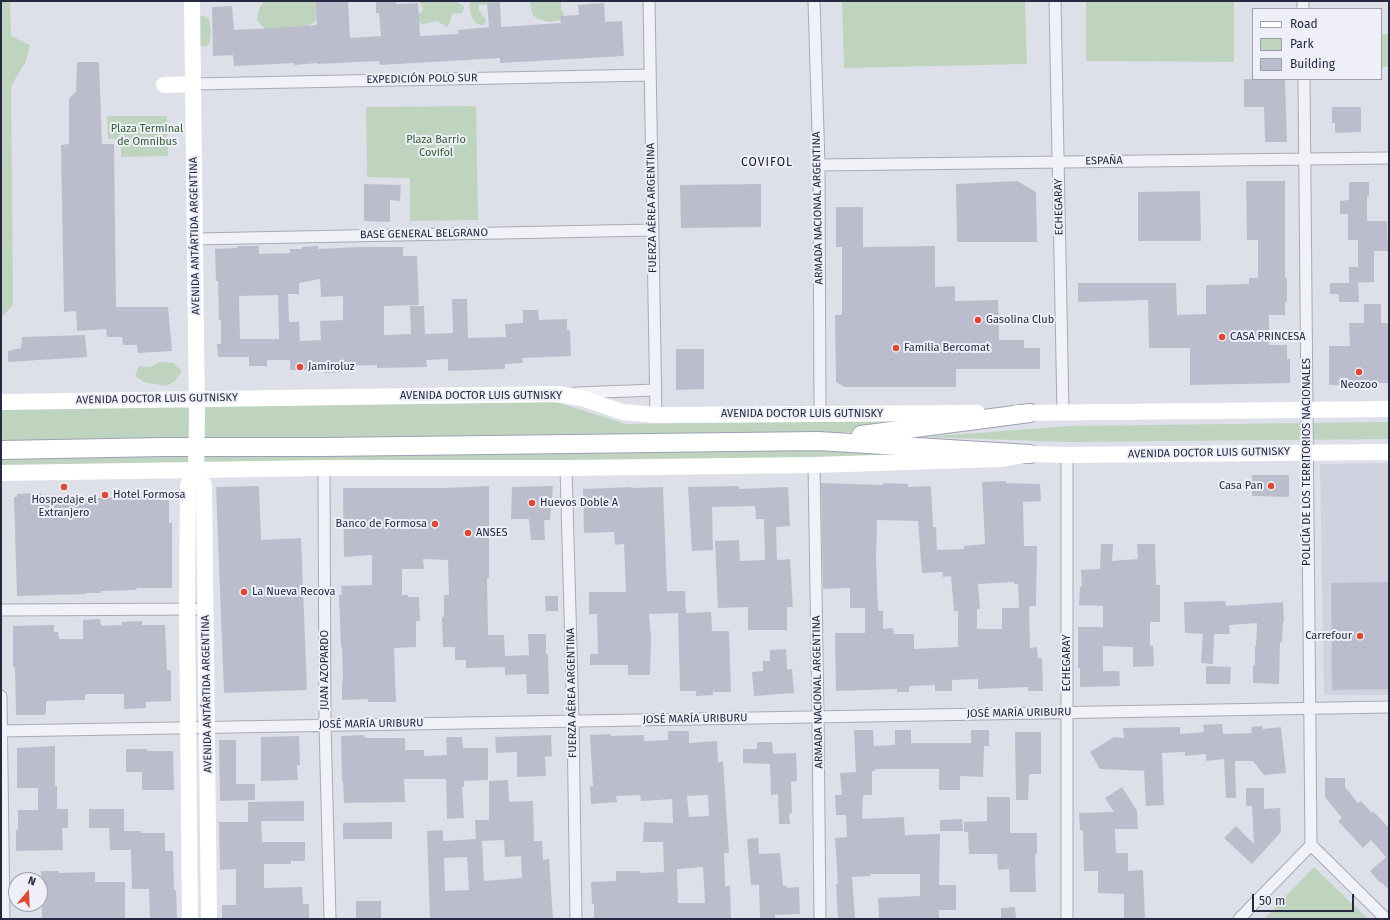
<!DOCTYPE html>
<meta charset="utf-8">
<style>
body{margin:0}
#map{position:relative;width:1390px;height:920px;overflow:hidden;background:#dee0e9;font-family:"Fira Sans",sans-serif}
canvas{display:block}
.frame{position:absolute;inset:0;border:2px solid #262942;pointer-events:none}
.legend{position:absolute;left:1252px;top:8px;width:130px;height:72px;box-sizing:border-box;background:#eeeff7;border:1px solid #9ea0af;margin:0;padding:5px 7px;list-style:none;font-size:12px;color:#262942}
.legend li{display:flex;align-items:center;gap:8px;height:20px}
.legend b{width:20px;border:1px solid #9ea0af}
.north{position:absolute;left:8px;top:872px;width:40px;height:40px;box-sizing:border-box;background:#eeeff7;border:1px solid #9ea0af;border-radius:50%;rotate:19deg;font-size:11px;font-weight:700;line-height:16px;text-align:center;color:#262942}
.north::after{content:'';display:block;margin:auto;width:14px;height:18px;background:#dc4736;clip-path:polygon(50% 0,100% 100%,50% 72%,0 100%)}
.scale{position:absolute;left:1252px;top:894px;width:102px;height:18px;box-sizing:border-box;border:2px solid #262942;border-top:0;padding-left:5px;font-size:12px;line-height:14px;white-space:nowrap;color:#262942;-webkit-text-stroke:3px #eeeff7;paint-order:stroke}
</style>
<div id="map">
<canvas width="1390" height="920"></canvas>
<div class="frame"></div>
<ul class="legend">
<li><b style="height:5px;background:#fff"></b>Road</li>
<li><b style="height:11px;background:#bed4be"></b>Park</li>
<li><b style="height:11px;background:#bbbdcd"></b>Building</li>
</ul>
<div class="north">N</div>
<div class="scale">50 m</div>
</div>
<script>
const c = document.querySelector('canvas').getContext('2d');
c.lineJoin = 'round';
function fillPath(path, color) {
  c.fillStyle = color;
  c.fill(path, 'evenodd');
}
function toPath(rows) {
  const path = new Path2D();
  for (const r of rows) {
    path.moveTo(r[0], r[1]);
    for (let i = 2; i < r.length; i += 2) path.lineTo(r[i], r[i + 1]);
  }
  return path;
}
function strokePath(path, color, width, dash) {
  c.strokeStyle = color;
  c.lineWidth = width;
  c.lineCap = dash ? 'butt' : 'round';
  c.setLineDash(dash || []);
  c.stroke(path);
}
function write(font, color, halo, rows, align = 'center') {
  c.font = font + ' "Fira Sans",sans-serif';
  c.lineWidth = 4;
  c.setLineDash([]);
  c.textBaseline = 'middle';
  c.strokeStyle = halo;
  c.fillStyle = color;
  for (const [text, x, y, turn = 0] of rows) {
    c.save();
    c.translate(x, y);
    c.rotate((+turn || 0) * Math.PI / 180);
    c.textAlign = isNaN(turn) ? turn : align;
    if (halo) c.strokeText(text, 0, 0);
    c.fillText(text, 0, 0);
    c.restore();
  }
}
fillPath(toPath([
 [1389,463,1389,695,1324,695,1320,464]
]), '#d0d2df');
fillPath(toPath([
 [1,1,10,1,11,36,30,45,26,61,11,86,13,305,1,318],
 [264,1,319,1,316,21,301,30,265,29,257,20,259,9],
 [419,1,456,2,463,5,464,8,462,13,452,14,450,22,447,27,437,21,423,24,417,22,417,14,422,12,423,9],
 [471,1,494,1,491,4,479,5,479,10,486,20,484,25,481,25,476,23,472,18,469,7],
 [530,1,561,1,561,8,564,15,561,20,549,22,538,19,534,16,531,10],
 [842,1,1025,1,1027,64,844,68],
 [1086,1,1234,1,1234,62,1086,61],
 [200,16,204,16,209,19,211,32,210,42,207,46,199,46,199,17],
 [1381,34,1389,34,1389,67,1381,67],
 [476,106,478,220,410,221,410,178,367,177,366,107],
 [107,116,167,116,168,156,121,157,121,139,108,139],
 [160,362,173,363,182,371,175,381,166,386,144,382,135,376,139,366,150,367],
 [556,402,626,424,947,419,772,442,990,454,827,458,1,469,1,409],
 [1389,422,1389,439,1068,442,924,437,1069,426],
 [1314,867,1368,919,1264,919]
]), '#bed4be');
fillPath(toPath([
 [316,1,348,1,350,38,381,36,379,13,376,13,376,1,396,1,396,4,418,3,420,36,459,34,458,30,489,27,487,3,500,2,501,27,561,23,560,16,579,15,578,5,604,3,605,22,622,21,624,56,500,63,500,58,380,65,379,61,318,64,317,63,294,65,294,63,234,66,233,55,213,56,212,7,232,6,234,30,274,28,317,25],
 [77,62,99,62,102,144,114,144,116,307,168,307,172,351,138,353,137,345,123,345,122,337,107,337,106,329,77,331,76,311,64,312,61,145,69,144,69,98,76,92],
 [1244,79,1285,80,1287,142,1265,142,1264,107,1244,107],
 [1332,107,1361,107,1361,132,1335,133,1335,123,1332,123],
 [1017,181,1036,192,1037,242,957,242,956,184],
 [1246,181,1285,181,1285,278,1287,278,1287,302,1285,302,1285,315,1269,315,1269,345,1287,345,1287,359,1290,359,1290,383,1190,385,1190,348,1149,348,1148,300,1078,302,1078,283,1176,283,1177,315,1206,314,1206,285,1249,284,1249,278,1258,278,1258,240,1247,240],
 [1349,182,1369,182,1369,197,1367,197,1367,221,1387,221,1388,251,1374,251,1374,282,1349,283,1349,267,1358,267,1358,240,1348,240,1348,214,1340,214,1340,201,1349,200],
 [364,184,401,185,400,201,390,200,390,222,364,221],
 [761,184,761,227,681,228,680,185],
 [1200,191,1201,241,1138,241,1138,192],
 [836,207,863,207,863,247,935,246,935,287,955,286,955,301,998,300,999,340,1024,340,1024,348,1040,348,1040,369,956,369,956,387,845,387,836,382,835,315,842,315,842,247,836,247],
 [237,246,259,246,259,254,290,253,290,249,302,249,302,247,318,246,318,249,360,247,403,247,403,256,417,256,419,305,384,306,384,335,411,334,410,306,424,306,425,334,453,333,452,299,467,299,468,338,506,337,505,324,523,323,523,310,538,310,539,320,567,319,567,330,570,330,571,356,522,358,523,363,505,364,505,369,448,371,448,359,426,360,427,367,377,368,377,365,343,366,343,372,324,373,324,370,290,370,290,360,267,360,267,366,249,366,249,357,218,357,217,344,221,344,221,320,219,320,218,281,216,281,215,249,237,248],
 [320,279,321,297,343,296,343,320,320,321,321,340,300,341,299,322,289,322,288,294,299,294,299,283],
 [278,295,279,339,240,339,239,296],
 [1330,283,1358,283,1359,302,1339,302,1339,294,1330,294],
 [1364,304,1381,304,1381,323,1389,323,1389,383,1369,383,1369,385,1329,385,1329,346,1350,346,1349,323,1364,323],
 [85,335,87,357,8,362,8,351,21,348,22,337],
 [676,349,704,349,704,389,676,390],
 [1252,475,1289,475,1289,497,1252,496],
 [1006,481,1006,483,1040,484,1041,501,1023,502,1024,546,1037,546,1036,606,1029,606,1030,648,1037,647,1038,658,1042,658,1043,691,1028,691,1028,687,978,689,978,679,952,680,952,691,935,691,935,685,909,686,909,692,897,692,897,689,836,691,835,633,865,633,865,608,850,608,850,588,823,589,821,483,883,485,883,483,908,484,908,487,931,486,933,527,936,527,937,550,964,549,964,546,985,544,982,482],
 [877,520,918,521,922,573,942,572,943,577,951,576,954,611,958,611,958,647,914,649,914,634,894,634,893,628,883,629,883,611,878,611,876,558],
 [1014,582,1014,584,1018,584,1019,608,1002,608,1002,629,977,629,977,609,980,609,978,584],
 [259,486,261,540,301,538,307,690,224,693,216,487],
 [489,486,489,578,487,578,488,635,504,635,505,656,529,655,528,634,546,634,546,655,548,654,549,694,527,694,526,674,505,675,505,667,466,668,466,660,455,660,455,647,443,647,442,617,444,617,444,595,449,595,448,560,423,559,424,569,402,569,402,595,408,595,408,597,419,597,420,621,416,621,416,647,394,648,396,702,368,702,368,699,342,700,342,681,343,681,342,647,341,647,339,595,342,595,341,586,372,585,372,555,344,557,343,488,446,488],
 [553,486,550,520,544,520,545,540,531,540,529,519,511,519,512,487],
 [739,486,739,489,788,487,790,526,776,527,777,560,790,559,793,607,787,607,787,630,748,630,748,607,718,608,715,541,739,540,740,561,765,560,764,519,756,519,755,506,712,507,713,550,692,551,688,487],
 [631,487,631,488,663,487,667,591,685,591,686,613,711,612,712,631,729,631,731,692,713,692,713,695,696,696,696,691,680,691,678,613,649,614,651,638,650,675,628,675,628,665,590,665,590,654,598,654,597,614,589,614,589,592,626,592,624,544,615,545,614,532,584,533,583,489],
 [41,493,41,496,62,496,62,503,83,502,83,498,169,497,169,523,172,523,172,588,136,588,137,590,101,591,101,593,86,593,86,594,17,596,14,497,17,497,17,494],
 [1101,544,1113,544,1112,561,1138,559,1137,544,1155,544,1156,585,1160,585,1160,622,1150,622,1150,646,1153,645,1154,666,1133,667,1133,647,1103,646,1103,671,1119,671,1120,686,1080,687,1080,668,1078,668,1078,627,1103,627,1103,606,1079,605,1080,587,1082,587,1081,570,1100,569],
 [1389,582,1389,689,1332,690,1331,583],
 [545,596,558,596,558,611,546,611],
 [1225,601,1226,606,1283,602,1284,621,1283,622,1282,642,1280,642,1279,684,1253,683,1253,665,1255,665,1255,646,1256,646,1257,623,1229,625,1230,634,1214,634,1213,664,1201,663,1203,634,1185,633,1184,602],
 [100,619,101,626,122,625,122,622,142,621,142,625,165,625,167,670,171,670,171,701,146,702,146,708,124,709,124,694,85,694,85,700,46,701,46,713,45,714,45,715,16,715,15,667,13,667,13,626,54,625,54,632,58,632,59,639,83,639,83,620],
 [786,649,787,670,792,669,794,693,754,696,752,672,763,671,763,661,770,661,770,650],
 [1206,666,1231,667,1230,684,1206,684],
 [1222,724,1223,734,1252,733,1251,727,1262,726,1263,729,1281,727,1286,773,1264,775,1253,761,1235,761,1236,798,1226,798,1224,759,1206,761,1206,754,1185,756,1185,752,1162,753,1164,805,1146,806,1144,772,1145,771,1100,769,1090,752,1114,737,1124,738,1123,728,1180,727,1180,734,1204,732,1203,725],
 [854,730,873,730,874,746,895,745,895,730,911,730,911,743,971,743,971,730,989,730,989,746,984,746,983,777,960,776,960,790,939,790,939,769,875,769,875,771,872,771,872,795,863,795,862,819,904,817,905,835,940,834,939,885,956,885,956,910,939,910,939,919,879,919,878,898,920,896,920,874,870,874,871,876,852,877,855,919,838,919,836,884,838,884,835,838,847,837,846,815,836,815,835,795,842,795,840,773,856,772],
 [668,731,689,731,689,743,717,741,718,762,723,762,729,853,724,853,725,886,730,886,731,919,594,919,594,904,592,904,591,882,616,881,616,871,640,871,640,873,664,872,663,842,643,842,644,822,673,823,672,799,641,801,640,795,616,796,617,802,591,804,590,786,593,786,590,735,611,734,611,736,644,735,644,741,668,740],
 [708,795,709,816,689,817,687,796],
 [703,867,705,903,678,903,677,869],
 [1015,732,1041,732,1041,774,1029,774,1028,800,1016,800],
 [364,735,365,738,405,738,405,750,424,750,424,756,447,755,446,737,462,737,463,748,488,748,488,780,464,781,464,787,462,787,464,818,447,819,446,779,404,779,405,802,344,803,343,781,342,781,341,736],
 [551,735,552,756,545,757,546,776,517,777,517,752,496,753,495,737],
 [299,736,300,765,297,765,298,780,261,781,261,737],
 [219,740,236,740,236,784,255,784,255,800,220,801],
 [757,742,772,742,773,754,796,753,797,781,791,782,792,813,789,814,790,824,779,824,778,794,771,795,770,764,743,763,743,749,757,749],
 [55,746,55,786,57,786,57,809,68,809,68,828,62,828,63,850,16,851,16,830,18,830,18,810,38,810,38,788,17,788,17,748],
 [126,749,147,749,147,751,173,751,174,790,142,790,142,772,126,772],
 [1325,778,1345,778,1345,787,1358,803,1361,801,1372,813,1373,811,1389,828,1389,890,1381,882,1380,883,1370,871,1386,857,1371,840,1363,848,1338,821,1342,818,1325,797],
 [508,780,509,802,533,801,534,841,542,841,543,860,549,859,553,919,430,919,427,831,443,830,443,841,476,839,475,820,489,820,489,781],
 [504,840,505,857,521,856,522,878,484,881,482,841],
 [467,857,469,890,445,891,444,858],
 [1122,787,1137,811,1138,829,1115,829,1116,853,1128,853,1128,871,1143,870,1145,919,1124,919,1124,894,1098,893,1098,871,1084,871,1083,830,1080,830,1079,813,1114,812,1105,798],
 [1246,788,1264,788,1264,809,1280,808,1281,832,1252,864,1224,838,1236,826,1254,844,1252,806,1246,806],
 [987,797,1010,797,1010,833,1037,833,1037,854,1035,854,1036,892,1010,892,1009,869,998,870,997,854,969,854,968,832,964,832,964,822,987,821],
 [304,801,304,821,261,821,262,842,305,842,305,861,291,861,291,864,264,864,264,888,302,887,303,904,309,904,309,919,222,919,222,905,236,905,236,869,220,870,219,822,248,822,248,802],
 [89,809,124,809,124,831,141,831,141,833,165,833,165,851,173,851,174,890,176,890,177,919,150,919,149,889,132,889,131,850,110,850,109,828,89,828],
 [962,819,963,831,940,831,940,820],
 [392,822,392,839,343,839,343,823],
 [758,838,759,854,780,853,783,886,787,886,787,888,799,887,800,914,775,915,775,919,760,919,759,885,751,885,747,839],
 [41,871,58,871,59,873,95,872,95,882,125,882,125,919,42,919],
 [356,901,381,901,381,919,356,919],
 [1015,907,1016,919,1001,919,1001,908]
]), '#bbbdcd');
const street = toPath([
 [649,1,656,415],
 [814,1,819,165,820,415],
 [1055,1,1063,412],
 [1303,1,1303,9],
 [1304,79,1311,845],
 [193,84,650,75],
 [819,165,1389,158],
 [195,239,653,230],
 [576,393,655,390],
 [1067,455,1067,919],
 [814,465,818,717,820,919],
 [324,468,325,725,330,919],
 [566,468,573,721,576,919],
 [1,610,206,609],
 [1,696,4,919],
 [1,731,1389,707],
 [1239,919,1311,845,1386,919]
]);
const primary = toPath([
 [861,435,1030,413],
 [1,450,164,447,323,447,818,441,1030,454]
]);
strokePath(street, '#a7a9b7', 13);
strokePath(primary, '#9ca0b6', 20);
strokePath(street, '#f1f2f7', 11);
strokePath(toPath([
 [164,85,193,84],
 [1,402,557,394,581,398,623,412,656,415,977,413],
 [1017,413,1389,409],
 [196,471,204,485,209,919],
 [1,473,324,468,566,468,814,465,1000,459,1030,454,1067,455,1389,452],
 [190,919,187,609,188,485,196,471,197,418,192,1]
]), '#fff', 16);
strokePath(primary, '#fff', 18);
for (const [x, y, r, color] of [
 [978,320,4,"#dc4736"],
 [1222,337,4,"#dc4736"],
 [896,348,4,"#dc4736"],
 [300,367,4,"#dc4736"],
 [1359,372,4,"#dc4736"],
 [1271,486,4,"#dc4736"],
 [64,487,4,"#dc4736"],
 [105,495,4,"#dc4736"],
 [532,503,4,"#dc4736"],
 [435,524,4,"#dc4736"],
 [468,533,4,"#dc4736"],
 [244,592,4,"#dc4736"],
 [1360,636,4,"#dc4736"]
]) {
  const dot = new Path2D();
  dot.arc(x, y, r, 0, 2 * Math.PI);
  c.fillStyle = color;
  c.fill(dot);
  strokePath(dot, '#eeeff7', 1.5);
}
write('11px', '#262942', '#eeeff7', [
 ["EXPEDICIÓN POLO SUR",422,79,-1],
 ["ESPAÑA",1104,161,-1],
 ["ECHEGARAY",1059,207,-91],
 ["FUERZA AÉREA ARGENTINA",652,208,-91],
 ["ARMADA NACIONAL ARGENTINA",818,208,-91],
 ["BASE GENERAL BELGRANO",424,234,-1],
 ["AVENIDA ANTÁRTIDA ARGENTINA",195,236,-91],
 ["AVENIDA DOCTOR LUIS GUTNISKY",481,396],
 ["AVENIDA DOCTOR LUIS GUTNISKY",157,399,-1],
 ["AVENIDA DOCTOR LUIS GUTNISKY",802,414],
 ["AVENIDA DOCTOR LUIS GUTNISKY",1209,453,-1],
 ["POLICÍA DE LOS TERRITORIOS NACIONALES",1307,462,-90],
 ["ECHEGARAY",1067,663,-90],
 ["JUAN AZOPARDO",325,670,-90],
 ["ARMADA NACIONAL ARGENTINA",818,692,-91],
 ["FUERZA AÉREA ARGENTINA",572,693,-91],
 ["AVENIDA ANTÁRTIDA ARGENTINA",207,694,-91],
 ["JOSÉ MARÍA URIBURU",1019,713,-1],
 ["JOSÉ MARÍA URIBURU",695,719,-1],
 ["JOSÉ MARÍA URIBURU",371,724,-1]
]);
write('11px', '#315f35', '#eeeff7', [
 ["Plaza Terminal",147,129],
 ["de Omnibus",147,142],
 ["Plaza Barrio",436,140],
 ["Covifol",436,153]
]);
write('11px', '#262942', '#eeeff7', [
 ["Gasolina Club",986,320],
 ["CASA PRINCESA",1230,337],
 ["Familia Bercomat",904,348],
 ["Jamiroluz",308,367],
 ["Neozoo",1359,385,"center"],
 ["Casa Pan",1263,486,"right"],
 ["Hotel Formosa",113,495],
 ["Hospedaje el",64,500,"center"],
 ["Extranjero",64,513,"center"],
 ["Huevos Doble A",540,503],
 ["Banco de Formosa",427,524,"right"],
 ["ANSES",476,533],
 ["La Nueva Recova",252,592],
 ["Carrefour",1352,636,"right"]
], 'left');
c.letterSpacing = '1px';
write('12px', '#181a32', '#eeeff7', [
 ["COVIFOL",767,163]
]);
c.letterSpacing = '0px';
</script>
